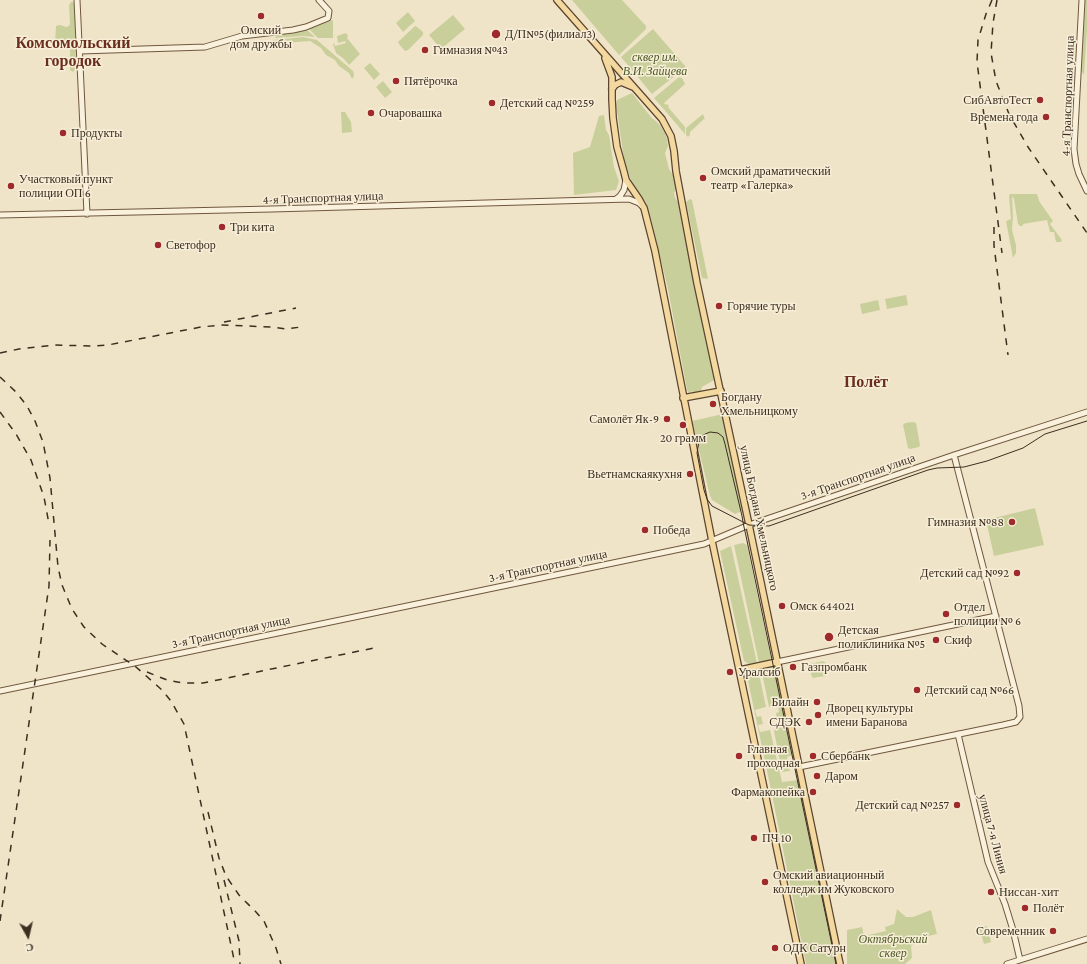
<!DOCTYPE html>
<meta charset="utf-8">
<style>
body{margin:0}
#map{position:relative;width:1087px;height:964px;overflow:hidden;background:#f0e4c8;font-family:"Crimson Pro",serif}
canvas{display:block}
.north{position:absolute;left:8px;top:916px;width:40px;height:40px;-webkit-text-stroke:3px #f7eed8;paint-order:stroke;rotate:172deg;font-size:11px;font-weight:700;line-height:16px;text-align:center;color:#3d2e20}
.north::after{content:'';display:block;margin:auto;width:14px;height:18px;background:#3d2e20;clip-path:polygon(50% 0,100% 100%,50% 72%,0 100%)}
</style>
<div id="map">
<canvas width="1087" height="964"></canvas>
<div class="north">С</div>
</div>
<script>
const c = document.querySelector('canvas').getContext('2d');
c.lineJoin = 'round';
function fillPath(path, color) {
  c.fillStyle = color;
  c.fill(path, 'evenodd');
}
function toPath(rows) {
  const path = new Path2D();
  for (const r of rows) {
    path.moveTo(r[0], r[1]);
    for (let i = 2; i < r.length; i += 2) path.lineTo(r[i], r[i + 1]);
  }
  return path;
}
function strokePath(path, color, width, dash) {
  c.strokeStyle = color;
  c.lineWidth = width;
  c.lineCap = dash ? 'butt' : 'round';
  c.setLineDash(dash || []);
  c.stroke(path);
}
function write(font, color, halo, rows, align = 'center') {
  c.font = font + ' "Crimson Pro",serif';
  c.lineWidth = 3;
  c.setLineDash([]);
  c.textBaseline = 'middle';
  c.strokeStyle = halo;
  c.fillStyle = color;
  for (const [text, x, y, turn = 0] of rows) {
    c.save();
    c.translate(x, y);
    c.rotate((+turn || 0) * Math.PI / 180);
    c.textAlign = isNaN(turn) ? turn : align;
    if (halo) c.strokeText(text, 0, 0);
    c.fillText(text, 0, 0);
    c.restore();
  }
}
fillPath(toPath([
 [572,0,622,0,646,26,646,29,619,55],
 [1084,0,1087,0,1087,29,1084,75,1080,69],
 [71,2,73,2,75,4,76,68,73,72,70,70,70,48,67,45,62,44,58,46,55,43,56,26,60,25,66,27,69,26,70,23,69,5],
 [408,12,415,21,403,32,396,23],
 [453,15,465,29,441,49,429,35],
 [333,20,333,38,318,38,309,29],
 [415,26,417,27,423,32,423,35,408,50,405,51,399,44,398,42],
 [653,29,686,67,652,94,621,57],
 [307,30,315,37,303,36,275,38,277,35],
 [346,33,348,36,347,38,360,54,349,65,344,59,336,53,333,44,334,43,335,46,346,43,345,41,338,43,337,36],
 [303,37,317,40,353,71,354,74,354,76,352,79,349,73,339,66,335,60,326,55,321,48,310,41,272,44,271,42,273,40],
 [370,63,380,74,374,80,364,68],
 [679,77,682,78,685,84,664,103,666,105,667,104,669,106,668,107,685,127,685,134,654,98],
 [383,81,392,92,385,98,376,87],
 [632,93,651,117,660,125,665,133,667,139,668,146,665,153,669,169,673,175,676,189,674,193,675,198,678,202,716,379,702,387,701,391,693,393,692,391,689,393,687,390,668,289,651,219,646,202,632,183,624,159,616,105,617,100],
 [341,112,345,112,351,122,352,132,342,133],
 [703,114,705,120,704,119,690,132,690,135,688,137,686,135,686,128],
 [604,115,606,130,609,135,614,167,619,181,616,190,574,195,573,153,590,147,599,116],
 [1010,194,1037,194,1039,201,1053,221,1050,224,1062,240,1061,242,1056,242,1054,232,1050,232,1047,220,1023,224,1023,226,1020,226,1018,224,1014,199,1012,196,1013,217,1012,230,1016,245,1016,253,1013,258,1006,221,1011,219,1009,196],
 [690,199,692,200,708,279,702,278,686,202],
 [906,295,908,305,887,309,885,299],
 [878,300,880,310,862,314,860,304],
 [723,414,742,511,735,514,712,500,710,496,692,421],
 [913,422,916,423,920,445,919,447,910,449,908,448,903,425,905,423],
 [1035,508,1044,545,994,556,986,520],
 [743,543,747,545,771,658,768,661,759,663,734,545],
 [731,546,757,663,750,665,744,661,720,551],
 [823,661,825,662,827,671,827,675,825,676,813,678,812,677,810,670,807,667,810,664],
 [775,666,792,755,787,757,790,771,782,772,774,731,776,728,782,727,781,720,777,721,776,713,779,712,778,706,769,707,761,668],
 [758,669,766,707,755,710,757,717,761,716,763,724,758,725,760,732,770,730,782,782,799,780,837,964,806,964,770,785,747,676,750,671],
 [897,909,906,917,913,917,931,910,937,934,919,938,911,946,912,958,905,964,847,964,847,930,862,927,864,936,886,931,885,927,894,924],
 [987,926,991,942,984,944,979,928]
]), '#c9cf9b');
const secondary = toPath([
 [77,0,87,214],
 [1082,0,1074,149,1076,164,1079,174,1087,191],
 [80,51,205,47,242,36,293,30,306,27,328,18,329,11,319,0],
 [616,199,620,196,624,190,626,180],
 [0,215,272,209,629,199,639,203,642,206],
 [777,662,996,616],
 [0,691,704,544,749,525,954,455,1087,412],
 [958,734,988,862,1005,904,1013,930,1020,960],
 [799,767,1003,725,1016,722,1020,717,1019,706,954,455],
 [1007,964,1087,939]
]);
const primary = toPath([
 [557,0,662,119,671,136,674,151,676,171,697,283,748,520,840,964],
 [605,58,612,77,612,99,613,118,617,147,624,172,626,180,639,199,644,208,655,251,712,541,801,964],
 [612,89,615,85,621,82,633,87],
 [683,398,721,391],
 [740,670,777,662]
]);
strokePath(secondary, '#6f573f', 7);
strokePath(primary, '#5b4430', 8);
strokePath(secondary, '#faf1dc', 5);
strokePath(primary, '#f3d9a0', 5.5);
strokePath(toPath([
 [836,964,746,536,744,527,743,522,742,516,725,444,723,437,718,433,710,432,703,435,699,441,697,453,704,490,707,499,712,506,743,522,749,525,769,526,928,470,937,468,964,467,987,461,1023,448,1045,434,1087,421]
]), '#3d2e20', 1);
strokePath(toPath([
 [992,0,986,14,978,40,977,62,1002,253],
 [997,0,993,23,991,53,996,81,1009,114,1028,147,1087,233],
 [994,227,994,246,1008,355],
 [224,322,296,308],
 [0,353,19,349,54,345,91,346,108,345,201,327,222,325,271,327,286,329,301,327],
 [0,377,16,392,27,406,35,421,43,442,50,478,58,567,62,585,72,609,84,627,102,644,136,667,162,690,171,701,184,724,235,964],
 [0,412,16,434,31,460,44,497,49,524],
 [147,672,167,680,183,683,203,683,379,647],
 [208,812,219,858,226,876,239,895,256,912,264,921,276,948,281,964],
 [224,880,239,941,240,964],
 [0,921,49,586,50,540]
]), '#3d2e20', 1.5, [7, 7]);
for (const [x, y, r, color] of [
 [261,16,4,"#9e2a2b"],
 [496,34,5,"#9e2a2b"],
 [425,50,4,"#9e2a2b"],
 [396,81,4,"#9e2a2b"],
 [1040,100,4,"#9e2a2b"],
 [492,103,4,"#9e2a2b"],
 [371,113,4,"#9e2a2b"],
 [1046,117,4,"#9e2a2b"],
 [63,133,4,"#9e2a2b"],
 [703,178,4,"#9e2a2b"],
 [11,186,4,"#9e2a2b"],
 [222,227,4,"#9e2a2b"],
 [158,245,4,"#9e2a2b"],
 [719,306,4,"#9e2a2b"],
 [713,404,4,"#9e2a2b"],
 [667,419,4,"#9e2a2b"],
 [683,425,4,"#9e2a2b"],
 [690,474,4,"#9e2a2b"],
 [1012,522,4,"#9e2a2b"],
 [645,530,4,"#9e2a2b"],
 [1017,573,4,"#9e2a2b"],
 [782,606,4,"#9e2a2b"],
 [946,614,4,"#9e2a2b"],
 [829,637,5,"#9e2a2b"],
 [936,640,4,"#9e2a2b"],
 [793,667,4,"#9e2a2b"],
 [730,672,4,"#9e2a2b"],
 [917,690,4,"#9e2a2b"],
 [817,702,4,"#9e2a2b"],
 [818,715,4,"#9e2a2b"],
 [809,722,4,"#9e2a2b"],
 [739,756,4,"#9e2a2b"],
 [813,756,4,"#9e2a2b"],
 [817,776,4,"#9e2a2b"],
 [813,792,4,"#9e2a2b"],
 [957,805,4,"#9e2a2b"],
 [754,838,4,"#9e2a2b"],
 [765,882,4,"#9e2a2b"],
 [991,892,4,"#9e2a2b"],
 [1025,908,4,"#9e2a2b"],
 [1053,931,4,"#9e2a2b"],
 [775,948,4,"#9e2a2b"]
]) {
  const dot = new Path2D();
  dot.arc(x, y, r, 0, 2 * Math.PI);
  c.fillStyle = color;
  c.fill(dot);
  strokePath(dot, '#f7eed8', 1.5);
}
write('12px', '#3d2e20', '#f7eed8', [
 ["Омский",261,30,"center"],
 ["дом дружбы",261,44,"center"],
 ["Д/П№5(филиал3)",505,34],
 ["Гимназия №43",433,50],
 ["Пятёрочка",404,81],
 ["СибАвтоТест",1032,100,"right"],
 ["Детский сад №259",500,103],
 ["Очаровашка",379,113],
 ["Времена года",1038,117,"right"],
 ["Продукты",71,133],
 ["Омский драматический",711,171],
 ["театр «Галерка»",711,185],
 ["Участковый пункт",19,179],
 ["полиции ОП 6",19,193],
 ["Три кита",230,227],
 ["Светофор",166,245],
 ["Горячие туры",727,306],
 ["Богдану",721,397],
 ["Хмельницкому",721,411],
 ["Самолёт Як-9",659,419,"right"],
 ["20 грамм",683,438,"center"],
 ["Вьетнамскаякухня",682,474,"right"],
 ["Гимназия №88",1004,522,"right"],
 ["Победа",653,530],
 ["Детский сад №92",1009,573,"right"],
 ["Омск 644021",790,606],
 ["Отдел",954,607],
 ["полиции № 6",954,621],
 ["Детская",838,630],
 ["поликлиника №5",838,644],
 ["Скиф",944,640],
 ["Газпромбанк",801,667],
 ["Уралсиб",738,672],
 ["Детский сад №66",925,690],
 ["Билайн",809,702,"right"],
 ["Дворец культуры",826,708],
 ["имени Баранова",826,722],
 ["СДЭК",801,722,"right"],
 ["Главная",747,749],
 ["проходная",747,763],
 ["Сбербанк",821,756],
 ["Даром",825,776],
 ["Фармакопейка",805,792,"right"],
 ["Детский сад №257",949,805,"right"],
 ["ПЧ 10",762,838],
 ["Омский авиационный",773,875],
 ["колледж им Жуковского",773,889],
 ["Ниссан-хит",999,892],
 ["Полёт",1033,908],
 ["Современник",1045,931,"right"],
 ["ОДК Сатурн",783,948]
], 'left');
write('italic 12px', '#4d5a26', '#f7eed8', [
 ["сквер им.",655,57],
 ["В.И. Зайцева",655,71],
 ["Октябрьский",893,939],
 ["сквер",893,953]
]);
write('12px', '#3d2e20', '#f7eed8', [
 ["4-я Транспортная улица",1068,96,-88],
 ["4-я Транспортная улица",323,198,-2],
 ["3-я Транспортная улица",858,477,-19],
 ["улица Богдана Хмельницкого",759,518,78],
 ["3-я Транспортная улица",548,566,-12],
 ["3-я Транспортная улица",231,632,-12],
 ["улица 7-я Линия",993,834,75]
]);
write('bold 16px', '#6b2e1e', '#f7eed8', [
 ["Комсомольский",73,43],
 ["городок",73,61],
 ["Полёт",866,382]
]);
</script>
